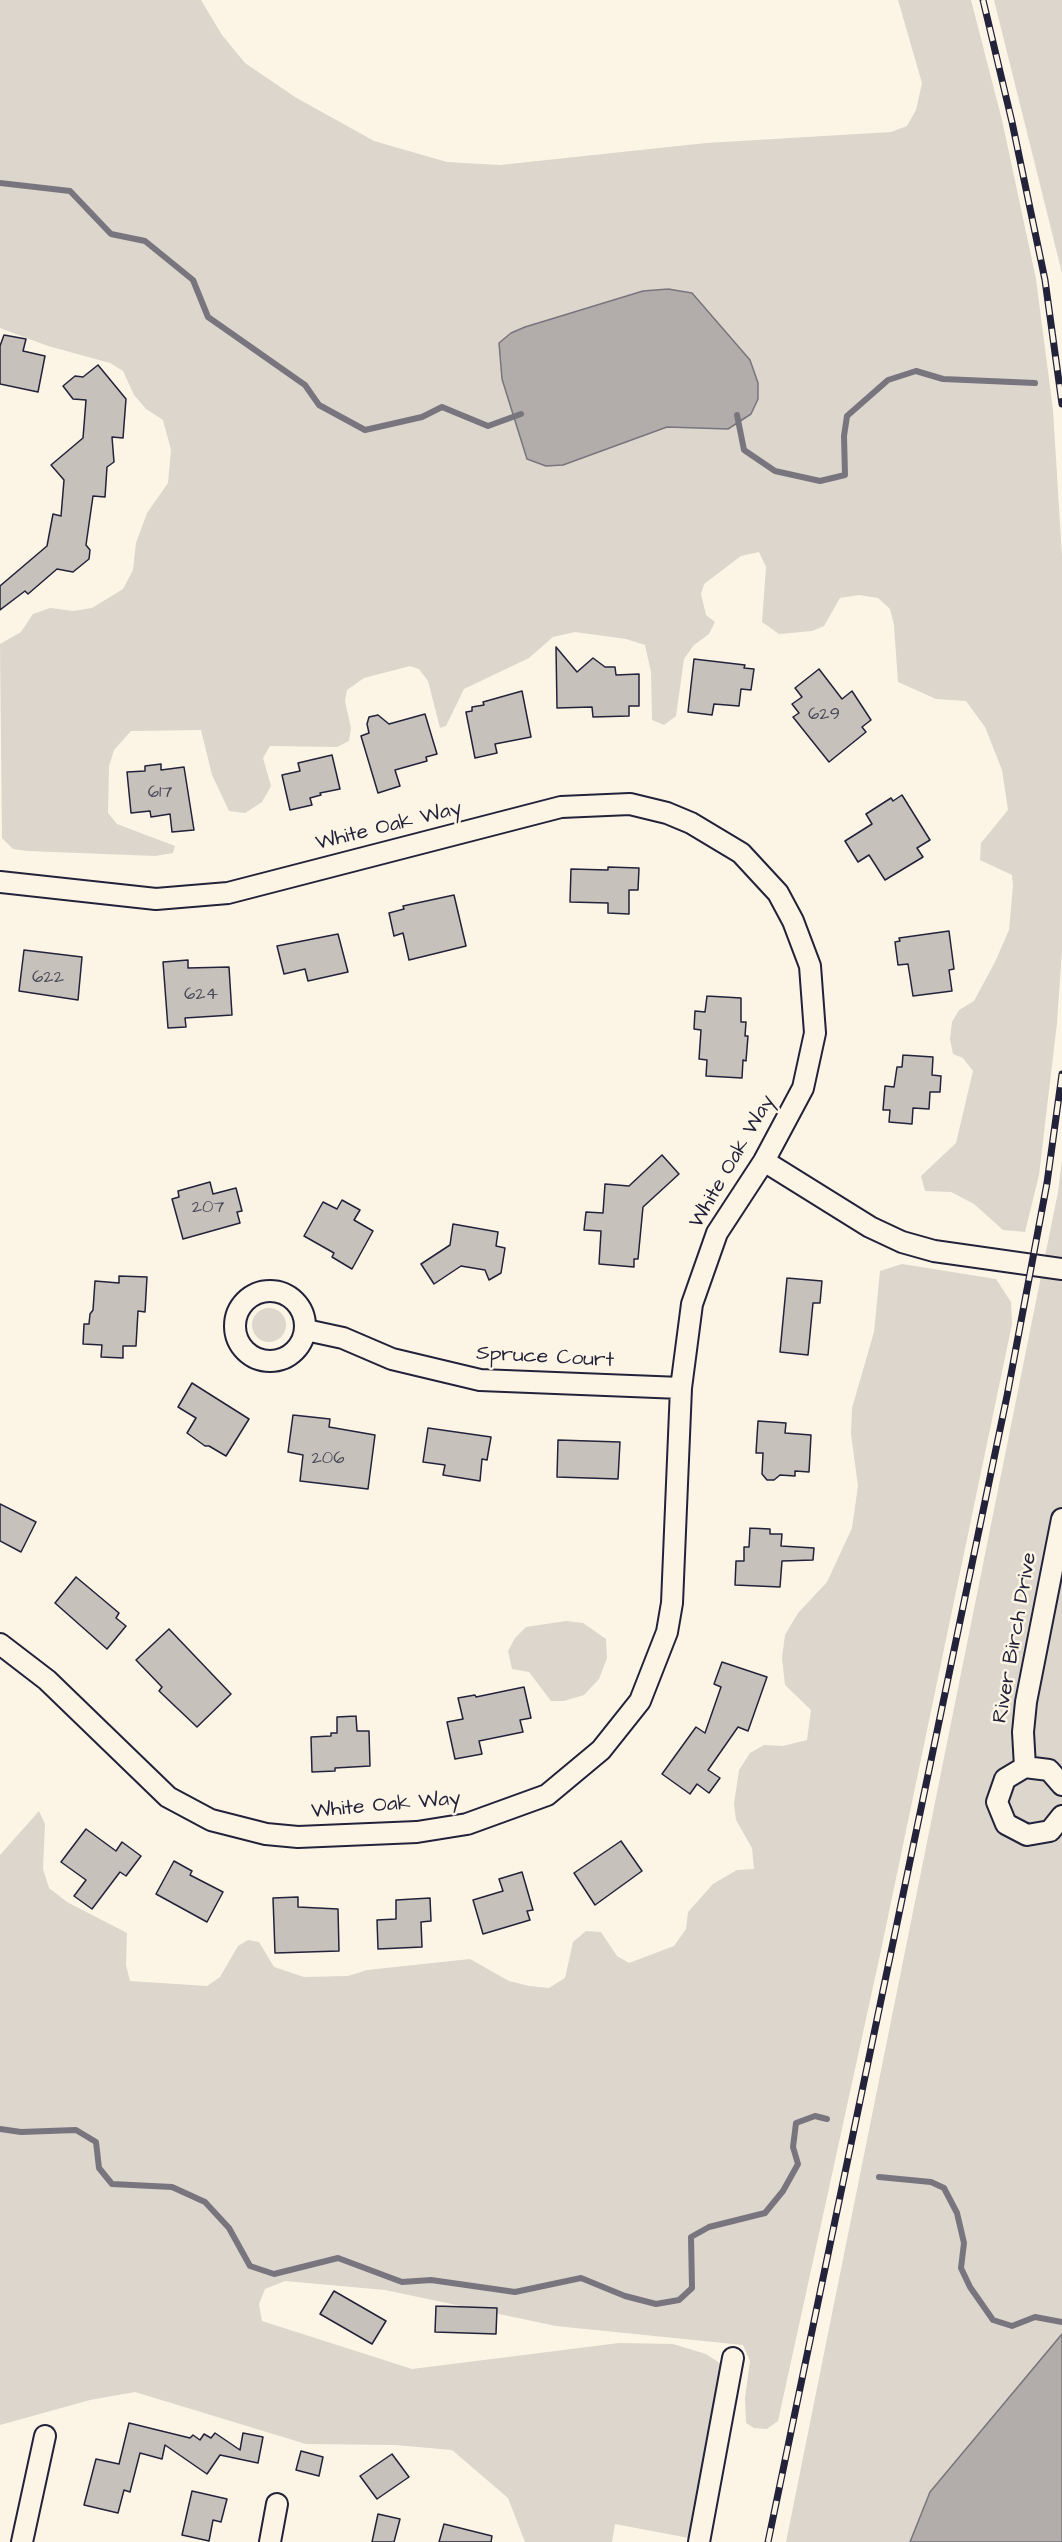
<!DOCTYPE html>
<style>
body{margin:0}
canvas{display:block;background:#fcf5e5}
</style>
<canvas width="1062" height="2542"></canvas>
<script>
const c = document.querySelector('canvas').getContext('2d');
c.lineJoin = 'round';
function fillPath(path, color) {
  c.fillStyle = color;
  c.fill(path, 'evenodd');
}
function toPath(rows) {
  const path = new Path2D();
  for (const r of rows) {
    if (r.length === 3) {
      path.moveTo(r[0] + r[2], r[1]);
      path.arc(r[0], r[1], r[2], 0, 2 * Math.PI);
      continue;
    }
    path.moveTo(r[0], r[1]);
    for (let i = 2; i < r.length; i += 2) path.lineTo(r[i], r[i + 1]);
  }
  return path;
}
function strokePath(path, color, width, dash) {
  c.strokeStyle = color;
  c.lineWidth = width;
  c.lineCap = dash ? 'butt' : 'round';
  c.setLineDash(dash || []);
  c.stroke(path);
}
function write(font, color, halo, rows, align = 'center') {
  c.font = font + ' "Architects Daughter",sans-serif';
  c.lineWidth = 5;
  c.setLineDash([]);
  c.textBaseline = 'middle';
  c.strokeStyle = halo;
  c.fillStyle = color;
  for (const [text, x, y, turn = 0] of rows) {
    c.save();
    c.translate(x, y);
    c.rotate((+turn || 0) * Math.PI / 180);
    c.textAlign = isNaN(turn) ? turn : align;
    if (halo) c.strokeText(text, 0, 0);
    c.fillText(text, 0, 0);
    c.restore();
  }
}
fillPath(toPath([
 [0,0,201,0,222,35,245,63,295,97,374,141,447,162,500,165,706,143,891,132,907,126,916,110,922,83,898,0,971,0,1002,120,1036,279,1053,410,1062,556,1062,951,1057,1023,1039,1175,1025,1232,1003,1230,974,1204,951,1192,925,1191,921,1176,956,1143,973,1071,963,1058,953,1054,950,1039,952,1022,959,1010,974,1001,995,962,1009,930,1013,886,1012,875,980,860,981,843,1008,810,1002,770,985,727,966,701,936,699,898,682,894,625,890,609,878,598,859,595,840,598,824,626,812,631,779,634,762,622,766,567,759,552,741,556,704,584,701,594,706,615,715,622,709,634,694,645,684,659,676,716,664,725,652,720,651,672,645,645,626,639,575,632,553,637,529,658,464,689,446,726,440,728,428,681,419,669,410,666,364,678,347,690,345,701,351,728,349,741,337,747,270,746,263,758,271,786,262,802,245,813,229,811,212,775,201,730,131,731,114,750,109,766,108,813,117,824,175,846,173,853,155,856,28,851,13,849,2,838,0,644,21,632,33,614,50,608,73,611,92,608,123,589,133,570,136,543,147,513,168,483,171,450,163,420,146,409,134,395,123,371,110,363,48,346,0,328],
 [994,0,1062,0,1062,283,1062,273],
 [1062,1160,1062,2334,930,2492,910,2542,786,2542,1058,1192],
 [902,1264,996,1279,1011,1302,1012,1324,880,1955,778,2421,767,2429,754,2428,746,2423,745,2398,750,2361,743,2345,556,2326,385,2290,285,2281,265,2289,259,2304,262,2321,412,2369,619,2343,673,2344,706,2354,721,2364,724,2381,694,2539,615,2524,612,2542,525,2542,508,2498,452,2450,395,2445,306,2444,135,2392,90,2400,0,2425,0,1855,39,1811,45,1824,43,1869,49,1888,67,1902,127,1933,126,1965,130,1981,207,1986,220,1977,238,1946,248,1940,259,1942,274,1967,304,1977,348,1976,367,1970,470,1959,509,1981,529,1986,549,1988,565,1978,573,1942,586,1931,601,1932,617,1956,629,1963,674,1946,686,1929,688,1912,713,1884,737,1870,754,1869,752,1848,736,1820,734,1804,739,1770,750,1753,764,1745,783,1746,807,1740,811,1710,785,1685,782,1658,785,1635,798,1613,827,1582,852,1528,858,1486,851,1434,852,1408,874,1332,880,1271],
 [269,1325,17],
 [566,1621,583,1623,606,1639,607,1658,599,1679,584,1695,564,1701,551,1701,529,1672,512,1669,508,1651,515,1638,526,1627]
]), '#dcd6cc');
const water = toPath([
 [668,289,692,293,750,360,758,383,758,399,751,414,728,429,667,427,563,465,546,466,527,459,502,379,499,343,511,333,525,327,643,291,668,289],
 [1062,2334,1062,2542,910,2542,930,2492,1062,2334]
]);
fillPath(water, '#b2adab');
strokePath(water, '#78757e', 1.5);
strokePath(toPath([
 [0,183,70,191,111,234,145,241,193,280,208,317,305,385,319,405,365,430,422,417,442,407,488,426,521,414],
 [737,415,744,450,775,471,820,481,845,475,844,436,847,416,888,380,916,371,943,379,1035,383],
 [0,2129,21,2132,76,2130,96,2142,99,2168,112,2184,172,2187,205,2202,229,2228,250,2266,274,2274,338,2258,402,2282,431,2280,515,2292,581,2278,625,2296,656,2304,679,2300,692,2288,691,2237,709,2227,765,2213,783,2191,798,2164,793,2147,796,2123,815,2116,827,2119],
 [879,2177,931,2182,944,2188,957,2213,964,2243,961,2268,970,2287,993,2320,1012,2326,1035,2317,1062,2322]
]), '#78757e', 6);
const building = toPath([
 [4,335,26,339,23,351,45,356,38,392,0,384,0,346,4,335],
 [98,365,126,399,123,438,112,437,114,462,107,467,105,497,93,496,86,545,90,550,89,559,73,572,57,569,28,594,25,591,0,610,0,586,47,546,53,514,61,516,64,480,51,465,83,438,86,400,73,399,63,386,75,376,83,377,98,365],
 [556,647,577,672,593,658,605,667,615,667,616,675,639,674,639,706,629,706,629,716,593,717,592,707,557,708,556,647],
 [694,659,745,665,744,668,754,669,751,690,741,689,739,706,714,704,712,715,688,712,694,659],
 [819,669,842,699,852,691,871,720,862,727,866,732,829,762,793,717,799,713,792,704,802,697,795,688,819,669],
 [522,691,531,737,495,744,497,753,475,758,466,712,472,711,472,707,484,705,483,702,522,691],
 [425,714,437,754,426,757,427,761,395,770,400,786,378,793,361,736,369,733,367,724,369,717,378,715,389,724,425,714],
 [332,755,340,789,320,793,321,795,310,798,312,805,290,810,282,775,300,771,298,763,332,755],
 [161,764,161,770,184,767,194,830,172,832,170,814,151,817,150,811,131,813,127,772,145,771,145,766,161,764],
 [902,795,930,840,917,848,923,857,885,880,869,855,858,862,845,841,872,824,866,814,891,798,893,801,902,795],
 [608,867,639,868,638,890,629,890,629,914,608,913,608,903,570,902,571,869,608,870,608,867],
 [454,895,466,946,409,960,403,933,394,936,389,913,404,909,403,906,454,895],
 [949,931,954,969,949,970,952,991,913,996,908,964,898,965,895,942,900,941,899,938,949,931],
 [338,934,348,972,308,981,305,969,284,974,277,946,338,934],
 [24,950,82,957,78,1000,19,991,24,950],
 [188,960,188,968,229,967,232,1015,185,1018,186,1027,168,1028,163,962,188,960],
 [707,996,741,998,741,1022,746,1022,745,1036,748,1036,746,1061,743,1060,742,1078,706,1076,707,1060,699,1059,701,1030,694,1029,695,1011,705,1012,707,996],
 [903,1055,933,1057,932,1075,941,1076,940,1092,930,1092,929,1109,913,1108,912,1124,889,1122,890,1110,883,1110,885,1086,894,1087,897,1067,902,1067,903,1055],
 [662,1155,679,1174,643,1207,638,1259,634,1259,634,1267,599,1264,601,1231,584,1230,586,1212,603,1213,605,1184,629,1186,662,1155],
 [210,1182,213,1194,236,1188,242,1211,237,1212,240,1223,183,1239,172,1199,179,1197,178,1191,210,1182],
 [342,1200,360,1210,354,1220,373,1231,352,1269,332,1257,334,1253,304,1236,323,1202,337,1209,342,1200],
 [453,1224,498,1232,496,1246,505,1248,501,1273,489,1280,485,1270,461,1266,434,1284,421,1264,450,1245,453,1224],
 [119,1276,147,1277,145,1312,138,1311,136,1346,123,1346,123,1358,101,1357,102,1345,83,1344,84,1324,89,1324,90,1314,93,1310,95,1281,119,1283,119,1276],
 [787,1278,822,1281,820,1303,813,1303,808,1355,780,1352,787,1278],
 [192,1383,249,1419,226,1456,209,1446,205,1446,187,1433,196,1418,178,1407,192,1383],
 [293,1415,330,1419,329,1427,375,1435,368,1489,300,1481,303,1455,288,1452,293,1415],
 [758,1421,786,1423,785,1433,811,1435,809,1472,795,1471,795,1476,780,1475,774,1480,767,1480,762,1474,763,1453,756,1453,758,1421],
 [428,1428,491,1437,487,1460,482,1459,480,1481,443,1475,445,1465,423,1462,428,1428],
 [558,1440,620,1442,618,1479,557,1477,558,1440],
 [0,1504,36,1522,21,1552,0,1541,0,1504],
 [750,1528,770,1529,770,1534,782,1534,781,1546,814,1548,813,1560,782,1561,780,1587,735,1585,736,1561,744,1561,744,1547,749,1547,750,1528],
 [76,1577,119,1613,116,1618,126,1626,107,1649,55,1603,76,1577],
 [169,1629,231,1694,197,1727,159,1691,162,1687,136,1660,169,1629],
 [722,1662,767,1677,748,1731,738,1727,708,1770,720,1778,709,1793,697,1784,690,1794,662,1774,696,1727,705,1733,721,1687,714,1684,722,1662],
 [524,1687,531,1718,520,1720,523,1732,479,1741,482,1754,455,1759,447,1722,463,1719,458,1698,475,1695,476,1697,524,1687],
 [356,1716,357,1731,369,1731,370,1766,335,1768,335,1771,312,1772,311,1737,331,1736,331,1733,337,1733,337,1717,356,1716],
 [86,1829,116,1851,122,1842,141,1856,126,1876,120,1872,92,1909,74,1896,86,1880,61,1862,86,1829],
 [621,1841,642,1871,595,1905,574,1873,621,1841],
 [174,1861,192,1871,190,1875,223,1892,207,1922,156,1894,174,1861],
 [522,1872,533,1910,527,1911,530,1920,483,1934,473,1900,503,1891,499,1879,522,1872],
 [298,1897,298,1907,338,1909,339,1951,275,1953,273,1898,298,1897],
 [430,1898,431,1921,421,1922,422,1947,378,1949,377,1920,396,1919,396,1900,430,1898],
 [334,2291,386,2321,372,2344,320,2314,334,2291],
 [436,2306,497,2308,496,2334,435,2332,436,2306],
 [129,2423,190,2438,193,2435,200,2440,204,2434,211,2438,215,2433,240,2450,243,2433,263,2437,258,2463,220,2455,207,2474,165,2445,162,2459,140,2453,130,2492,124,2490,118,2513,84,2505,96,2459,119,2464,129,2423],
 [301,2451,323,2457,319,2476,296,2470,301,2451],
 [392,2454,409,2477,377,2499,360,2476,392,2454],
 [192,2491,227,2499,221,2522,213,2520,209,2541,182,2535,192,2491],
 [378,2514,400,2519,394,2542,372,2542,378,2514],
 [444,2524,492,2536,491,2542,439,2542,444,2524]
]);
fillPath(building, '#c6c1bb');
strokePath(building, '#22223b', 1.5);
const street = toPath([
 [0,882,156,899,228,893,561,807,630,804,667,813,691,823,741,853,778,893,793,921,810,966,815,1033,803,1088,764,1161,717,1233,692,1304,681,1388,672,1603,667,1632,640,1701,601,1750,547,1795,467,1824,417,1832,298,1837,266,1834,211,1820,168,1797,47,1680,0,1644],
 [764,1161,870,1227,902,1242,934,1251,1062,1269],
 [270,1326,35],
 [306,1330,343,1338,392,1359,480,1380,681,1388],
 [1025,1767,1023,1732,1026,1702,1062,1519],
 [1062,1785,1049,1770,1025,1767,1005,1779,997,1802,1006,1824,1027,1835,1050,1831,1062,1816],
 [22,2542,45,2436],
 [270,2542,277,2504],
 [699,2542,733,2358]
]);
strokePath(street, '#22223b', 24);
strokePath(street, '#fcf5e5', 20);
const rail = toPath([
 [983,0,1012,122,1045,280,1062,404],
 [768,2542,1007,1396,1047,1183,1062,1074]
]);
strokePath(rail, '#22223b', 7);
strokePath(rail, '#fcf5e5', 4.5, [14]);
write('18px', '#4b4a5b', null, [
 ["629",824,715],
 ["617",160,793],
 ["622",48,978],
 ["624",201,995],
 ["207",208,1208],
 ["206",328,1459]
]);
write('21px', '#22223b', '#fcf5e5', [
 ["White Oak Way",389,827,-14],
 ["White Oak Way",733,1162,-60],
 ["Spruce Court",545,1358,3],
 ["River Birch Drive",1016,1638,-80],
 ["White Oak Way",386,1806,-5]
]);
</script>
